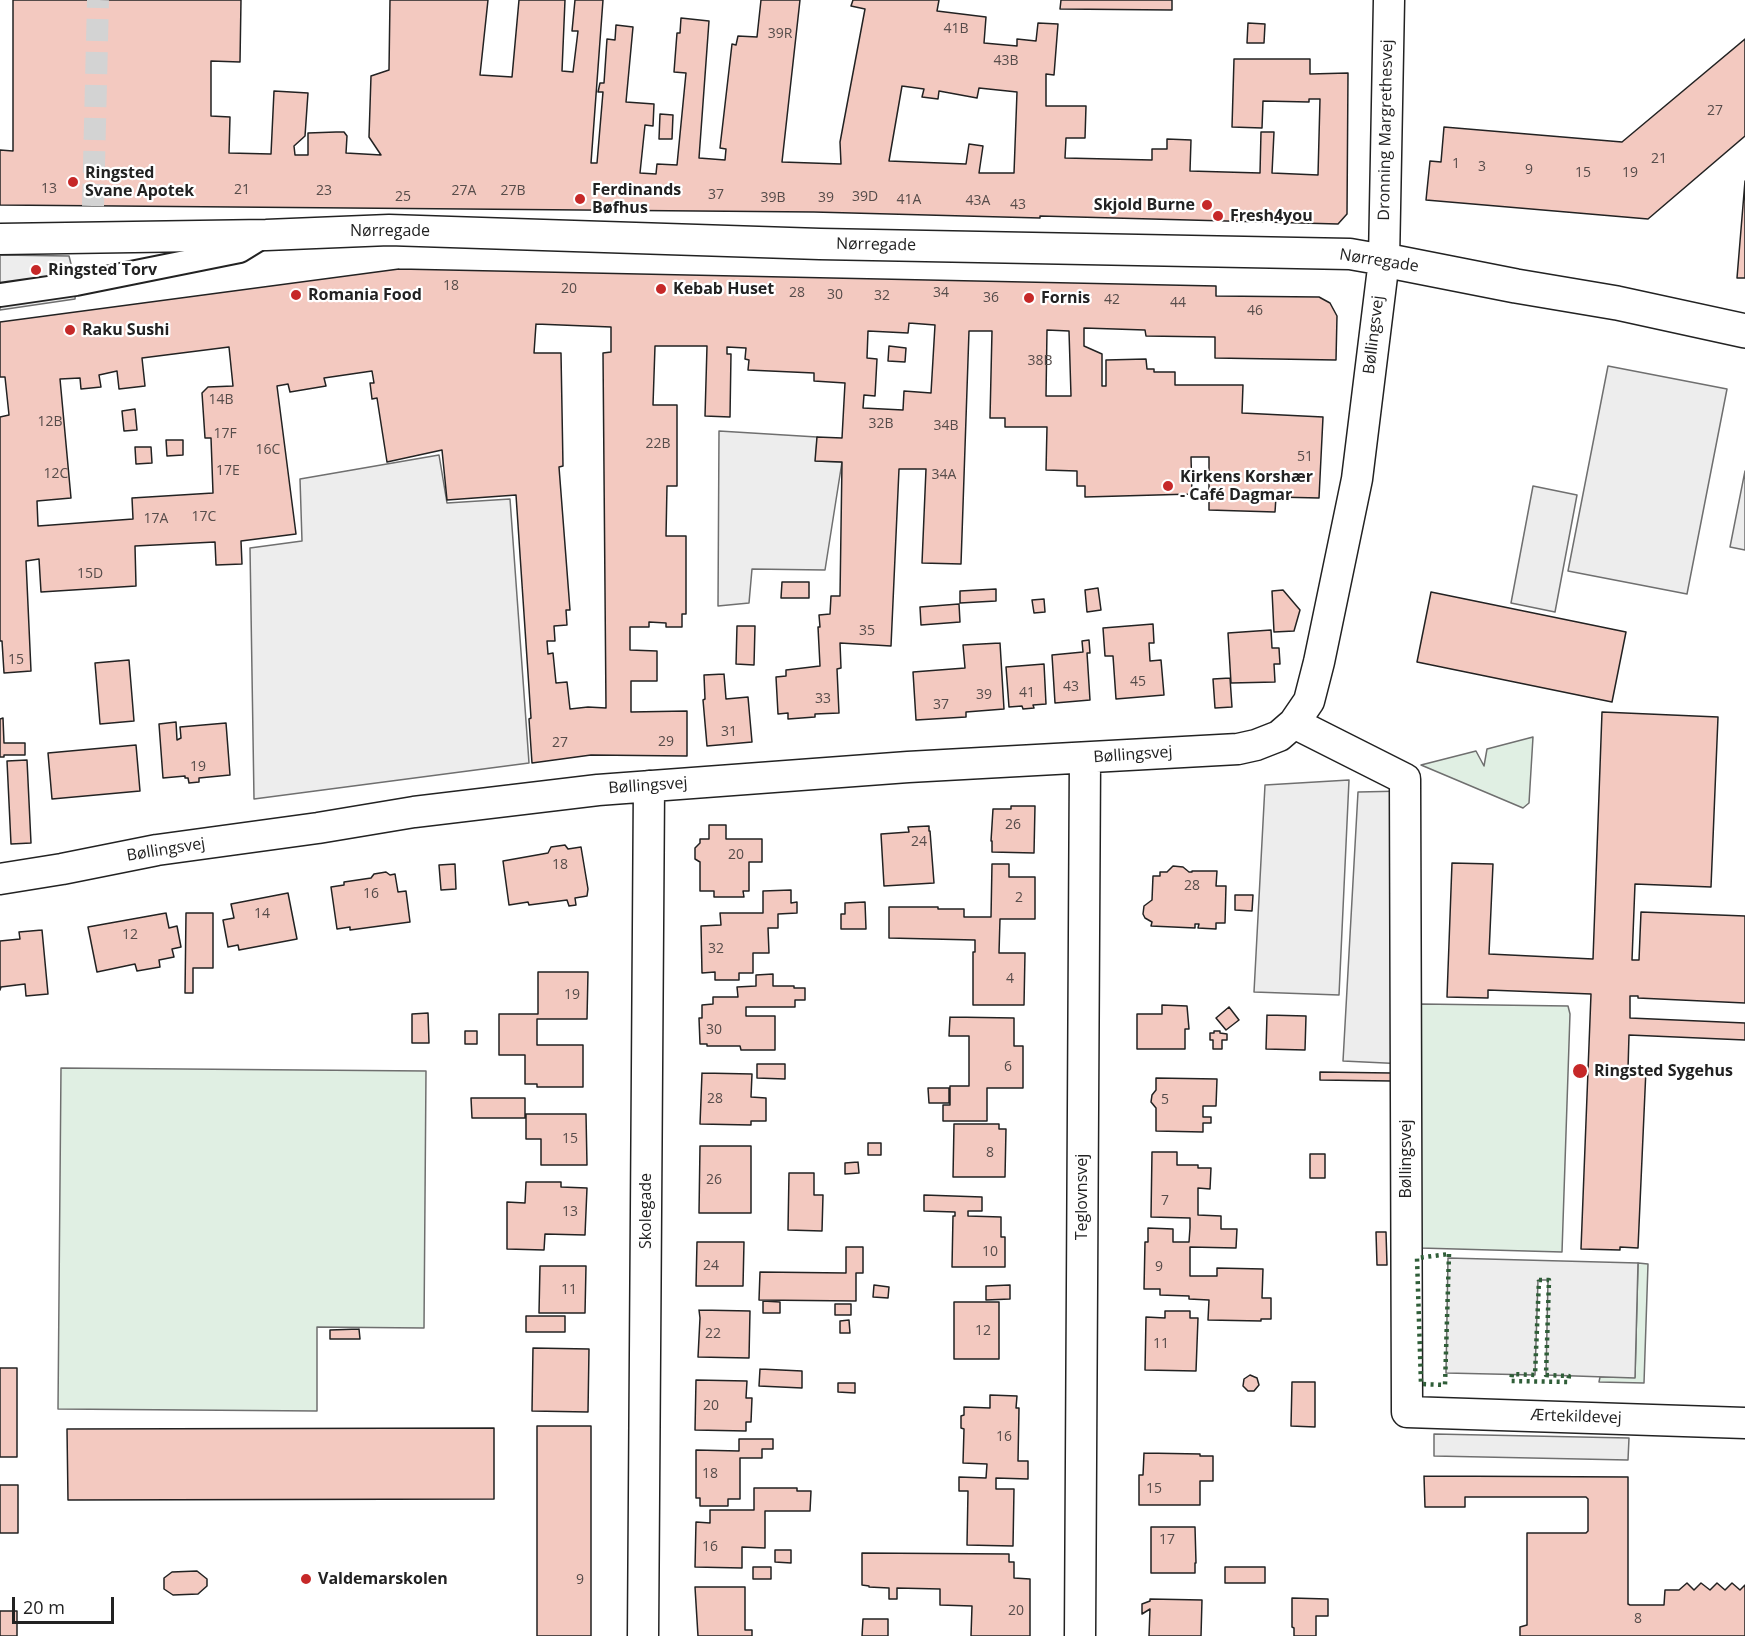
<!DOCTYPE html>
<meta charset="utf-8">
<style>
body{margin:0}
#map{position:relative;width:1745px;height:1636px;overflow:hidden;background:#fff;font-family:"Open Sans",sans-serif}
canvas{display:block}
.scale{position:absolute;left:12px;top:1597px;width:102px;height:27px;box-sizing:border-box;border:3px solid #222;border-top:0;padding-left:8px;font-size:18px;line-height:21px;white-space:nowrap;color:#222;-webkit-text-stroke:4px #fff;paint-order:stroke}
</style>
<div id="map">
<canvas width="1745" height="1636"></canvas>
<div class="scale">20 m</div>
</div>
<script>
const c = document.querySelector('canvas').getContext('2d');
c.lineJoin = 'round';
function fillPath(path, color) {
  c.fillStyle = color;
  c.fill(path, 'evenodd');
}
function toPath(rows) {
  const path = new Path2D();
  for (const r of rows) {
    path.moveTo(r[0], r[1]);
    for (let i = 2; i < r.length; i += 2) path.lineTo(r[i], r[i + 1]);
  }
  return path;
}
function strokePath(path, color, width, dash) {
  c.strokeStyle = color;
  c.lineWidth = width;
  c.lineCap = dash ? 'butt' : 'round';
  c.setLineDash(dash || []);
  c.stroke(path);
}
function write(font, color, halo, rows, align = 'center') {
  c.font = font + ' "Open Sans",sans-serif';
  c.lineWidth = 4.5;
  c.setLineDash([]);
  c.textBaseline = 'middle';
  c.strokeStyle = halo;
  c.fillStyle = color;
  for (const [text, x, y, turn = 0] of rows) {
    c.save();
    c.translate(x, y);
    c.rotate((+turn || 0) * Math.PI / 180);
    c.textAlign = isNaN(turn) ? turn : align;
    if (halo) c.strokeText(text, 0, 0);
    c.fillText(text, 0, 0);
    c.restore();
  }
}
const green = toPath([
 [1533,737,1529,803,1523,808,1421,765,1476,751,1484,766,1487,749,1533,737],
 [1421,1004,1568,1006,1570,1014,1562,1252,1420,1248,1421,1004],
 [61,1068,426,1071,424,1328,317,1327,317,1411,58,1409,61,1068],
 [1638,1263,1648,1264,1644,1383,1599,1382,1600,1377,1635,1377,1638,1263]
]);
fillPath(green, '#e0efe3');
strokePath(green, '#6f6f6f', 1.5);
const parking = toPath([
 [0,255,69,256,76,284,75,299,0,310,0,255],
 [1608,366,1727,389,1687,594,1568,571,1608,366],
 [719,431,817,437,816,461,842,462,825,570,752,569,749,603,718,606,719,431],
 [439,455,447,503,510,499,529,763,254,799,250,548,302,541,300,479,439,455],
 [1745,471,1745,550,1730,547,1745,471],
 [1533,486,1577,495,1555,612,1511,603,1533,486],
 [1349,780,1339,995,1254,992,1265,785,1349,780],
 [1405,791,1406,1064,1343,1061,1358,792,1405,791],
 [1448,1258,1638,1263,1635,1378,1546,1375,1548,1280,1538,1280,1535,1375,1446,1373,1448,1258],
 [1434,1434,1629,1438,1628,1460,1434,1456,1434,1434]
]);
fillPath(parking, '#ededed');
strokePath(parking, '#6f6f6f', 1.5);
const building = toPath([
 [13,0,241,0,240,62,211,61,211,116,230,117,229,153,271,154,274,91,308,93,305,136,294,146,295,155,308,155,308,133,336,132,344,132,347,136,346,153,381,155,369,137,371,76,389,70,390,0,488,0,480,75,512,77,519,0,565,0,562,71,573,72,578,31,572,31,575,0,603,0,591,163,597,163,603,92,598,92,600,83,604,83,607,39,615,40,616,25,633,27,626,102,654,104,653,126,645,125,640,173,656,174,657,164,677,165,686,73,674,72,677,33,680,33,681,18,709,21,699,158,725,160,726,149,720,148,732,44,736,45,738,36,757,37,761,0,800,0,782,162,841,164,840,142,865,9,851,6,853,0,939,0,937,11,986,17,984,43,1017,46,1017,39,1036,41,1038,23,1058,24,1054,75,1046,74,1046,106,1086,106,1085,138,1066,138,1065,158,1152,160,1152,149,1167,149,1167,139,1191,140,1190,171,1260,173,1261,132,1274,132,1272,173,1318,175,1320,99,1309,99,1309,102,1263,101,1262,128,1232,127,1234,59,1310,59,1310,74,1348,73,1347,214,1338,224,1040,216,1040,218,814,212,0,205,0,150,13,151,13,0],
 [902,86,924,89,922,97,938,99,939,91,977,98,979,88,1017,92,1014,173,979,173,983,146,969,144,966,164,889,161,902,86],
 [1061,0,1172,0,1172,10,1060,9,1061,0],
 [1248,23,1265,24,1264,43,1247,43,1248,23],
 [1745,39,1745,136,1648,219,1426,200,1430,161,1441,162,1444,127,1622,142,1745,39],
 [660,114,673,115,672,139,659,139,660,114],
 [1745,181,1745,278,1737,278,1745,181],
 [399,269,1216,286,1216,296,1319,297,1330,303,1337,316,1336,360,1215,358,1215,337,1146,336,1145,330,1084,328,1084,346,1102,354,1102,386,1106,386,1106,360,1146,359,1147,369,1154,369,1154,372,1175,372,1175,385,1243,385,1242,413,1323,417,1319,498,1276,497,1275,512,1209,510,1209,457,1191,457,1192,494,1085,497,1085,486,1077,486,1077,471,1046,470,1047,427,1005,427,1005,418,990,418,992,331,969,331,961,564,922,563,926,469,899,469,891,646,840,643,841,668,837,669,839,713,815,714,815,717,788,719,788,713,778,714,776,677,786,676,786,670,820,666,818,627,820,627,819,615,830,614,831,596,840,596,842,462,815,461,817,437,842,438,845,383,814,381,814,373,748,370,749,360,745,359,746,348,727,347,727,354,731,354,730,417,705,416,707,346,655,346,653,405,677,405,677,486,667,486,666,536,686,536,686,614,682,614,682,627,666,627,666,623,649,622,649,627,630,627,630,650,657,651,657,681,631,681,631,712,687,711,687,756,591,755,532,763,529,719,531,718,516,495,447,500,442,450,387,462,377,398,372,399,370,383,374,383,372,371,324,378,326,386,290,392,288,384,277,386,296,534,241,541,242,564,216,565,215,542,135,546,136,586,41,592,39,559,26,561,31,671,4,673,2,641,0,641,0,417,9,415,5,377,0,377,0,322,399,269],
 [909,323,935,325,931,393,904,391,903,410,863,408,864,395,875,396,877,359,867,358,868,331,908,333,909,323],
 [536,324,611,327,611,352,603,353,606,708,588,707,570,709,567,682,556,683,553,653,548,654,547,641,555,641,554,626,567,625,566,610,570,610,559,467,563,466,561,353,534,353,536,324],
 [1047,330,1069,331,1071,396,1046,396,1047,330],
 [229,347,233,386,208,387,202,393,205,438,211,438,213,493,132,498,133,519,38,526,37,501,71,498,60,379,80,378,81,389,101,387,99,375,117,371,119,389,145,386,142,358,229,347],
 [889,346,906,348,905,362,888,361,889,346],
 [135,409,137,430,124,431,122,411,135,409],
 [166,440,183,440,183,455,167,456,166,440],
 [135,447,151,447,152,463,136,464,135,447],
 [782,582,809,582,809,598,781,598,782,582],
 [1098,588,1101,610,1087,612,1085,590,1098,588],
 [996,589,996,601,960,603,960,591,996,589],
 [1283,590,1300,610,1294,631,1274,632,1272,591,1283,590],
 [1431,592,1626,632,1612,702,1417,662,1431,592],
 [1044,599,1045,612,1034,613,1032,600,1044,599],
 [959,604,960,622,921,625,920,607,959,604],
 [1153,624,1154,643,1149,643,1150,661,1161,660,1164,695,1116,699,1113,656,1105,656,1103,628,1153,624],
 [737,626,755,626,754,665,736,664,737,626],
 [1271,630,1272,648,1279,648,1280,664,1274,664,1275,682,1231,683,1228,633,1271,630],
 [1089,640,1090,653,1087,653,1090,700,1055,703,1052,655,1083,652,1082,641,1089,640],
 [1000,643,1004,709,966,712,966,717,916,720,913,672,965,668,963,645,1000,643],
 [129,660,134,721,100,724,95,663,129,660],
 [1044,664,1046,704,1033,705,1034,708,1023,709,1022,706,1009,707,1006,667,1044,664],
 [724,674,726,699,748,697,752,742,707,746,703,700,705,699,704,675,724,674],
 [1230,678,1232,707,1215,708,1213,679,1230,678],
 [1602,712,1718,717,1711,887,1635,884,1632,960,1639,960,1641,912,1745,916,1745,1003,1638,998,1638,996,1630,996,1630,1018,1745,1023,1745,1040,1629,1035,1628,1069,1646,1069,1638,1248,1620,1247,1620,1250,1581,1249,1591,994,1488,990,1488,998,1447,997,1452,863,1493,864,1489,954,1593,959,1602,712],
 [3,718,4,743,25,743,25,755,4,755,4,757,0,757,0,719,3,718],
 [176,722,177,740,181,738,180,727,226,723,230,775,199,778,199,782,189,783,188,778,185,778,185,776,163,778,159,724,176,722],
 [136,745,140,791,52,799,48,753,136,745],
 [27,760,31,843,11,844,7,761,27,760],
 [1011,806,1035,806,1034,853,992,852,992,841,991,841,993,809,1011,809,1011,806],
 [709,825,726,825,726,839,762,839,762,862,749,862,749,891,743,891,744,897,714,897,714,891,700,891,700,862,695,859,695,848,700,843,700,839,709,839,709,825],
 [929,826,929,831,930,831,934,883,884,886,881,834,909,832,908,827,929,826],
 [565,845,568,849,581,847,588,889,587,896,575,898,576,905,569,906,567,900,529,905,528,902,509,905,503,861,548,853,551,847,565,845],
 [455,864,456,889,441,890,439,865,455,864],
 [992,864,1009,864,1009,877,1035,877,1035,919,1000,919,999,953,1025,953,1024,1005,973,1005,973,952,975,952,975,940,889,938,889,907,938,907,938,909,964,909,964,917,991,917,992,864],
 [1173,866,1183,867,1189,872,1192,872,1192,871,1217,871,1216,886,1226,886,1225,923,1216,923,1216,929,1198,928,1199,924,1195,924,1195,928,1151,926,1152,922,1145,918,1143,914,1144,906,1152,900,1153,876,1160,876,1160,872,1167,872,1173,866],
 [386,872,390,875,395,874,398,892,406,891,410,922,350,930,350,927,337,929,331,887,344,885,344,882,371,878,374,874,386,872],
 [791,890,791,903,797,902,797,913,778,914,778,928,768,928,769,953,753,953,753,973,739,973,739,980,715,980,715,972,702,973,701,926,721,925,720,913,763,913,763,891,791,890],
 [288,893,297,939,239,950,238,945,228,947,223,920,234,918,231,904,288,893],
 [1235,895,1253,895,1252,911,1235,910,1235,895],
 [865,902,866,929,841,929,841,914,845,914,845,903,865,902],
 [166,913,169,928,177,926,181,947,172,949,174,957,159,960,160,967,137,971,135,964,97,972,88,927,166,913],
 [186,913,213,913,213,968,193,968,193,993,185,993,186,913],
 [42,930,48,994,26,996,25,984,1,987,0,990,0,941,20,939,19,932,42,930],
 [538,972,588,972,587,1019,537,1019,537,1045,583,1045,583,1087,537,1087,537,1084,525,1084,525,1055,499,1055,499,1014,538,1014,538,972],
 [773,974,773,986,794,986,794,988,805,988,805,1000,795,1000,795,1007,746,1007,746,1016,775,1016,775,1050,741,1050,740,1046,707,1046,707,1044,700,1044,699,1018,702,1018,702,1005,713,1004,713,997,738,997,737,987,756,986,756,975,773,974],
 [1162,1005,1187,1006,1189,1029,1185,1029,1185,1049,1137,1049,1137,1014,1162,1014,1162,1005],
 [1229,1007,1239,1020,1226,1030,1216,1018,1229,1007],
 [428,1013,429,1043,412,1043,412,1014,428,1013],
 [1267,1015,1306,1016,1305,1050,1266,1049,1267,1015],
 [950,1017,1014,1018,1014,1046,1023,1046,1023,1088,987,1088,987,1121,943,1121,943,1105,950,1105,950,1086,969,1086,969,1036,949,1036,950,1017],
 [465,1031,477,1031,477,1044,465,1044,465,1031],
 [1214,1031,1220,1031,1220,1033,1227,1034,1227,1040,1222,1040,1222,1049,1213,1049,1213,1040,1210,1040,1210,1033,1214,1033,1214,1031],
 [757,1064,785,1064,785,1079,757,1078,757,1064],
 [1320,1072,1391,1073,1391,1081,1320,1080,1320,1072],
 [702,1073,752,1074,751,1097,766,1098,766,1121,751,1121,751,1125,700,1124,702,1073],
 [1156,1078,1217,1079,1216,1106,1203,1106,1203,1117,1211,1117,1211,1123,1203,1123,1203,1132,1156,1131,1156,1108,1151,1102,1152,1095,1156,1090,1156,1078],
 [928,1088,949,1088,949,1103,929,1103,928,1088],
 [471,1098,525,1098,525,1118,472,1118,471,1098],
 [526,1114,586,1114,587,1165,541,1165,541,1139,526,1139,526,1114],
 [954,1124,999,1124,999,1129,1006,1129,1005,1177,953,1177,954,1124],
 [868,1143,881,1143,881,1155,868,1155,868,1143],
 [700,1146,751,1146,751,1213,699,1213,700,1146],
 [1152,1152,1177,1152,1177,1165,1198,1165,1198,1168,1211,1168,1210,1189,1198,1188,1198,1215,1221,1216,1221,1229,1237,1229,1236,1248,1190,1247,1190,1276,1217,1276,1217,1268,1263,1269,1262,1298,1271,1298,1271,1319,1261,1319,1261,1321,1208,1320,1209,1300,1189,1299,1189,1296,1160,1295,1160,1289,1144,1289,1145,1242,1148,1242,1148,1228,1173,1229,1173,1242,1189,1242,1190,1228,1190,1218,1151,1217,1152,1152],
 [1310,1154,1325,1154,1325,1178,1310,1178,1310,1154],
 [858,1162,859,1173,845,1174,845,1163,858,1162],
 [789,1173,814,1173,814,1195,823,1195,822,1231,788,1230,789,1173],
 [526,1182,561,1182,561,1187,587,1188,585,1235,545,1234,544,1250,507,1249,507,1202,525,1203,526,1182],
 [924,1195,982,1197,982,1211,968,1211,968,1216,1001,1217,1001,1237,1005,1237,1005,1267,952,1267,953,1216,955,1216,955,1212,924,1211,924,1195],
 [1376,1232,1386,1232,1387,1265,1377,1265,1376,1232],
 [697,1242,744,1242,743,1286,696,1286,697,1242],
 [846,1247,863,1247,863,1273,856,1273,856,1301,759,1300,760,1272,846,1273,846,1247],
 [540,1266,586,1266,585,1313,539,1313,540,1266],
 [874,1285,889,1287,888,1298,873,1297,874,1285],
 [1010,1285,1010,1299,986,1300,986,1286,1010,1285],
 [763,1301,780,1302,780,1313,763,1313,763,1301],
 [954,1302,999,1302,999,1359,954,1359,954,1302],
 [835,1304,851,1304,851,1315,835,1315,835,1304],
 [699,1310,750,1311,749,1358,698,1357,700,1318,699,1310],
 [1165,1311,1190,1311,1190,1318,1198,1318,1196,1371,1145,1370,1146,1317,1165,1318,1165,1311],
 [526,1316,565,1316,565,1332,526,1332,526,1316],
 [849,1320,850,1333,840,1333,840,1321,849,1320],
 [359,1329,360,1339,330,1339,330,1330,359,1329],
 [533,1348,589,1349,588,1412,532,1411,533,1348],
 [0,1368,17,1368,17,1457,0,1457,0,1368],
 [760,1369,802,1371,802,1388,759,1386,760,1369],
 [1250,1375,1257,1378,1259,1385,1254,1391,1248,1391,1243,1386,1244,1379,1250,1375],
 [696,1380,747,1381,746,1398,752,1398,751,1422,746,1422,746,1431,695,1430,696,1380],
 [1292,1382,1315,1382,1315,1427,1291,1426,1292,1382],
 [838,1383,855,1383,855,1393,838,1392,838,1383],
 [990,1395,1017,1396,1016,1408,1019,1408,1018,1461,1028,1461,1028,1479,996,1478,996,1489,1014,1489,1013,1546,967,1545,968,1491,959,1491,959,1477,986,1478,987,1464,963,1463,964,1429,961,1428,961,1416,964,1415,964,1407,990,1408,990,1395],
 [537,1426,591,1426,591,1636,537,1636,537,1426],
 [494,1428,494,1499,68,1500,67,1429,494,1428],
 [739,1439,773,1439,773,1449,762,1449,762,1458,740,1458,740,1499,728,1499,728,1506,700,1506,700,1498,696,1498,696,1450,739,1451,739,1439],
 [1144,1453,1200,1454,1200,1456,1213,1456,1213,1481,1200,1481,1200,1505,1139,1505,1139,1475,1143,1475,1144,1453],
 [1424,1476,1628,1477,1628,1604,1630,1605,1664,1605,1665,1590,1679,1590,1687,1583,1694,1590,1701,1583,1710,1590,1717,1583,1725,1590,1732,1583,1740,1590,1745,1585,1745,1636,1520,1636,1520,1627,1527,1625,1527,1533,1586,1533,1588,1531,1588,1499,1586,1497,1465,1497,1465,1507,1425,1507,1424,1476],
 [0,1485,18,1485,18,1533,0,1533,0,1485],
 [754,1488,797,1488,797,1491,811,1491,810,1511,765,1511,765,1548,742,1547,742,1568,695,1567,696,1522,710,1523,710,1510,754,1510,754,1488],
 [1151,1527,1195,1527,1196,1563,1195,1563,1195,1573,1151,1573,1151,1527],
 [775,1550,791,1550,791,1563,775,1562,775,1550],
 [862,1553,1009,1554,1009,1562,1014,1562,1014,1578,1030,1579,1030,1636,971,1636,972,1606,940,1605,940,1589,897,1588,897,1599,889,1599,889,1588,869,1587,869,1586,862,1585,862,1553],
 [753,1567,771,1567,771,1579,753,1579,753,1567],
 [1225,1567,1265,1567,1265,1583,1225,1583,1225,1567],
 [197,1571,207,1579,207,1586,198,1594,173,1595,164,1589,164,1578,172,1572,197,1571],
 [695,1587,745,1587,745,1630,752,1630,752,1636,698,1636,695,1587],
 [1292,1598,1328,1599,1328,1616,1316,1616,1316,1636,1294,1636,1294,1628,1292,1627,1292,1598],
 [1150,1599,1202,1600,1201,1636,1149,1636,1150,1609,1142,1614,1142,1604,1150,1601,1150,1599],
 [0,1611,17,1611,17,1636,0,1636,0,1611],
 [863,1619,888,1619,888,1636,862,1636,863,1619]
]);
fillPath(building, '#f3c9c0');
strokePath(building, '#222', 1.5);
strokePath(toPath([
 [93,206,98,0]
]), '#d3d3d3', 22, [22, 11]);
const pedestrian = toPath([
 [0,295,76,284,240,251,266,235]
]);
const minor = toPath([
 [0,239,266,235,389,230,820,244,1350,254,1384,260],
 [1294,723,1405,779,1407,1412,1745,1423],
 [0,879,62,869,157,850,318,828,414,812,598,790,908,767,1238,749,1256,745,1279,736,1294,723,1309,701,1319,662,1357,479,1384,260,1389,0],
 [643,1636,649,786],
 [1080,1636,1085,758]
]);
const tertiary = toPath([
 [1384,260,1516,286,1617,303,1745,331]
]);
strokePath(pedestrian, '#222', 26);
strokePath(minor, '#222', 33);
strokePath(tertiary, '#222', 36);
strokePath(pedestrian, '#fff', 22);
strokePath(minor, '#fff', 30);
strokePath(tertiary, '#fff', 33);
strokePath(toPath([
 [1449,1254,1445,1385,1421,1384,1417,1258,1449,1254],
 [1539,1280,1549,1280,1546,1375,1569,1376,1568,1382,1511,1381,1512,1374,1535,1375,1539,1280]
]), '#2f5e38', 4.5, [3, 4.5]);
for (const [x, y, r, color] of [
 [73,182,6,"#c62828"],
 [580,199,6,"#c62828"],
 [1207,205,6,"#c62828"],
 [1218,216,6,"#c62828"],
 [36,270,6,"#c62828"],
 [661,289,6,"#c62828"],
 [296,295,6,"#c62828"],
 [1029,298,6,"#c62828"],
 [70,330,6,"#c62828"],
 [1168,486,6,"#c62828"],
 [1580,1071,8,"#c62828"],
 [306,1579,6,"#c62828"]
]) {
  const dot = new Path2D();
  dot.arc(x, y, r, 0, 2 * Math.PI);
  c.fillStyle = color;
  c.fill(dot);
  strokePath(dot, '#fff', 2);
}
write('14px', '#564c4a', null, [
 ["41B",956,29],
 ["39R",780,34],
 ["43B",1006,61],
 ["27",1715,111],
 ["21",1659,159],
 ["1",1456,164],
 ["3",1482,167],
 ["9",1529,170],
 ["15",1583,173],
 ["19",1630,173],
 ["13",49,189],
 ["21",242,190],
 ["23",324,191],
 ["27A",464,191],
 ["27B",513,191],
 ["37",716,195],
 ["25",403,197],
 ["39D",865,197],
 ["39B",773,198],
 ["39",826,198],
 ["41A",909,200],
 ["43A",978,201],
 ["43",1018,205],
 ["18",451,286],
 ["20",569,289],
 ["28",797,293],
 ["34",941,293],
 ["30",835,295],
 ["32",882,296],
 ["36",991,298],
 ["42",1112,300],
 ["44",1178,303],
 ["46",1255,311],
 ["38B",1040,361],
 ["14B",221,400],
 ["12B",50,422],
 ["32B",881,424],
 ["34B",946,426],
 ["17F",225,434],
 ["22B",658,444],
 ["16C",268,450],
 ["51",1305,457],
 ["17E",228,471],
 ["12C",56,474],
 ["34A",944,475],
 ["17C",204,517],
 ["17A",156,519],
 ["15D",90,574],
 ["35",867,631],
 ["15",16,660],
 ["45",1138,682],
 ["43",1071,687],
 ["41",1027,693],
 ["39",984,695],
 ["33",823,699],
 ["37",941,705],
 ["31",729,732],
 ["29",666,742],
 ["27",560,743],
 ["19",198,767],
 ["26",1013,825],
 ["24",919,842],
 ["20",736,855],
 ["18",560,865],
 ["28",1192,886],
 ["16",371,894],
 ["2",1019,898],
 ["14",262,914],
 ["12",130,935],
 ["32",716,949],
 ["4",1010,979],
 ["19",572,995],
 ["30",714,1030],
 ["6",1008,1067],
 ["28",715,1099],
 ["5",1165,1100],
 ["15",570,1139],
 ["8",990,1153],
 ["26",714,1180],
 ["7",1165,1201],
 ["13",570,1212],
 ["10",990,1252],
 ["24",711,1266],
 ["9",1159,1267],
 ["11",569,1290],
 ["12",983,1331],
 ["22",713,1334],
 ["11",1161,1344],
 ["20",711,1406],
 ["16",1004,1437],
 ["18",710,1474],
 ["15",1154,1489],
 ["17",1167,1540],
 ["16",710,1547],
 ["9",580,1580],
 ["20",1016,1611],
 ["8",1638,1619]
]);
write('16px', '#222', '#fff', [
 ["Dronning Margrethesvej",1386,130,-89],
 ["Nørregade",390,231],
 ["Nørregade",876,245,1],
 ["Nørregade",1379,261,9],
 ["Bøllingsvej",1374,335,-83],
 ["Bøllingsvej",1133,755,-4],
 ["Bøllingsvej",648,786,-4],
 ["Bøllingsvej",166,850,-9],
 ["Bøllingsvej",1406,1159,-90],
 ["Teglovnsvej",1082,1197,-90],
 ["Skolegade",646,1211,-90],
 ["Ærtekildevej",1576,1417,2]
]);
write('bold 16px', '#222', '#fff', [
 ["Ringsted",85,173],
 ["Svane Apotek",85,191],
 ["Ferdinands",592,190],
 ["Bøfhus",592,208],
 ["Skjold Burne",1195,205,"right"],
 ["Fresh4you",1230,216],
 ["Ringsted Torv",48,270],
 ["Kebab Huset",673,289],
 ["Romania Food",308,295],
 ["Fornis",1041,298],
 ["Raku Sushi",82,330],
 ["Kirkens Korshær",1180,477],
 ["- Café Dagmar",1180,495],
 ["Ringsted Sygehus",1594,1071],
 ["Valdemarskolen",318,1579]
], 'left');
</script>
